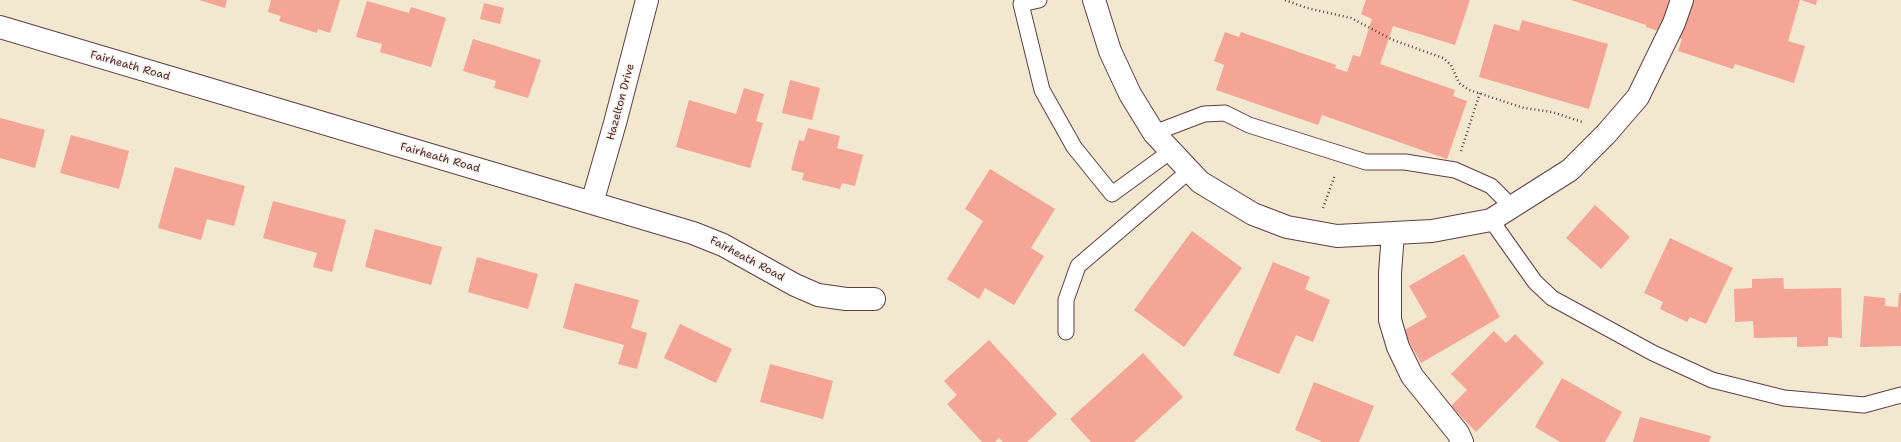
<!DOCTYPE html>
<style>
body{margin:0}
canvas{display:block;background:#f2e7cf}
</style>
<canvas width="1901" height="442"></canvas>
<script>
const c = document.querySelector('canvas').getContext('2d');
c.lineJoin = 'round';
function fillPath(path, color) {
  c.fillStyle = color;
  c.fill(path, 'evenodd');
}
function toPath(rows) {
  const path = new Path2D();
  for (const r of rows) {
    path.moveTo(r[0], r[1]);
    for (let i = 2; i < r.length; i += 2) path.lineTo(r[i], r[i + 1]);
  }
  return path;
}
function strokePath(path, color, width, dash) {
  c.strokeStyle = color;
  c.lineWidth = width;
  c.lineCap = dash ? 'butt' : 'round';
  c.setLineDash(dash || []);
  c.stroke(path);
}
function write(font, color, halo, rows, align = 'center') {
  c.font = font + ' "Shantell Sans",sans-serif';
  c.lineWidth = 3;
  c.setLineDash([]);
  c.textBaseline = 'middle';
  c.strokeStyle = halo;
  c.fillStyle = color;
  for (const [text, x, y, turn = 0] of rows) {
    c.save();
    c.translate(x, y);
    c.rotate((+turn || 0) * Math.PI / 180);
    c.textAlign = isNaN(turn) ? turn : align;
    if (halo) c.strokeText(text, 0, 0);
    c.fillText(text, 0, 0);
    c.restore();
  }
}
fillPath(toPath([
 [199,0,227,0,225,8],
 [271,0,340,0,330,33,318,29,317,33,279,21,281,16,268,12],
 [1366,0,1470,0,1455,45,1393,26,1380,64,1455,90,1453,96,1467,101,1447,159,1322,115,1318,125,1216,90,1224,65,1214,61,1225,32,1239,37,1241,32,1336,65,1335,68,1347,72,1353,55,1360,57,1372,19,1361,14],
 [1571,0,1800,0,1788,41,1805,46,1794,83,1735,64,1733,69,1678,51,1682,39,1646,27,1646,25],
 [1801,0,1817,0,1816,5],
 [367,1,409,13,411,7,446,18,431,67,380,52,382,44,356,37],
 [484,3,504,8,500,24,480,19],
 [1522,20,1608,44,1589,109,1479,77,1494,24,1519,31],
 [473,39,541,60,528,98,494,88,496,81,463,71],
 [790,80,820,88,812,120,782,113],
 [744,88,764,94,756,121,763,123,750,168,676,147,689,100,736,114],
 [0,118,45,130,35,168,0,158],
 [808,128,840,136,837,148,863,155,855,186,842,183,840,189,802,180,804,173,791,170,799,140,804,141],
 [71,135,129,151,119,189,60,173],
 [175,167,245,186,234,226,207,219,201,240,158,228],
 [990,169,1055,209,1031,248,1044,256,1014,305,985,288,979,299,947,279,983,221,965,209],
 [273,201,346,220,332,272,313,267,317,253,263,238],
 [1595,205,1630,237,1601,269,1566,238],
 [375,229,442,247,431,285,365,267],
 [1192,231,1242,268,1184,347,1134,310],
 [1670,238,1733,268,1706,324,1690,317,1687,322,1660,309,1663,302,1644,293],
 [1464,254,1500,317,1421,363,1403,331,1427,317,1409,286],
 [477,257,538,274,528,309,468,292],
 [1273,262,1310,277,1305,289,1330,300,1313,342,1296,335,1279,374,1233,355],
 [1783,278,1784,289,1841,288,1842,338,1828,337,1828,346,1797,347,1797,337,1754,338,1753,321,1735,322,1734,289,1752,288,1752,279],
 [575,283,639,300,631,328,647,333,637,369,618,364,624,345,563,328],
 [1899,293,1901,293,1901,346,1860,347,1864,296,1885,298,1885,306,1898,307],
 [680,324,732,349,716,383,664,358],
 [1494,331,1506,343,1515,334,1544,363,1476,432,1451,406,1467,390,1451,374],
 [989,340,1057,414,1027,442,1003,442,999,438,995,442,982,442,947,404,957,395,944,381],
 [1143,353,1183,397,1134,442,1091,442,1070,419],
 [770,364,833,381,823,419,760,402],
 [1562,378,1622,412,1605,442,1560,442,1535,427],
 [1314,382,1374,406,1359,442,1320,442,1321,441,1295,430],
 [1640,417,1711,436,1709,442,1633,442]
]), '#f5a595');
const service = toPath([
 [1039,0,1021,4,1042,90,1074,147,1112,194,1171,151],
 [1154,133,1204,114,1225,113,1249,125,1366,162,1405,162,1455,170,1491,186,1512,207],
 [1491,220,1535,282,1552,298,1653,353,1712,380,1784,398,1864,405,1901,395],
 [1066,332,1066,300,1078,266,1189,171]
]);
const minor = toPath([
 [1094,0,1110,51,1130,94,1154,133,1200,182,1253,214,1287,227,1337,236,1432,231,1491,220,1570,170,1606,134,1638,97,1674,23,1682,0],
 [0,27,693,233,723,245,795,285,818,295,846,299,874,299],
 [592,203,615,123,647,0],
 [1393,233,1390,273,1390,320,1398,347,1412,376,1458,433,1462,442]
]);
strokePath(service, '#633d44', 17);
strokePath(minor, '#633d44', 24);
strokePath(toPath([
 [1285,0,1307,8,1351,18,1393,40,1443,58,1451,65,1459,83,1469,90,1524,108,1552,112,1582,122],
 [1461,151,1480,93],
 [1323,208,1335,175]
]), '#633d44', 2.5, [1, 3]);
strokePath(service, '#fff', 15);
strokePath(minor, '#fff', 22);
write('11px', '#4a1f2b', '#f7f3e8', [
 ["Fairheath Road",130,66,16],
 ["Hazelton Drive",621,102,-75],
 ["Fairheath Road",440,158,16],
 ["Fairheath Road",747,259,28]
]);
</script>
